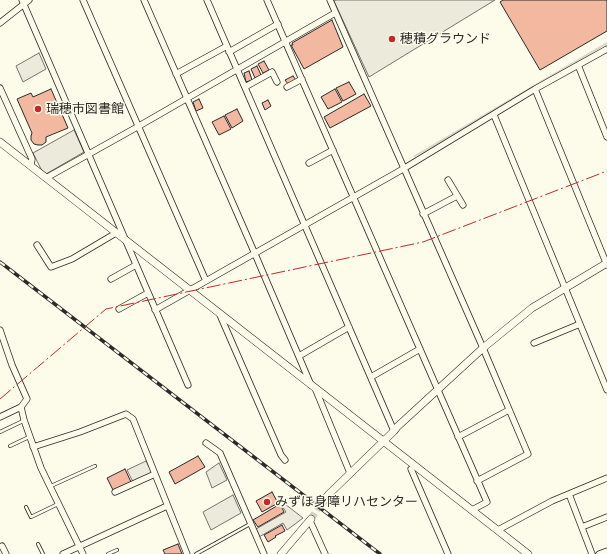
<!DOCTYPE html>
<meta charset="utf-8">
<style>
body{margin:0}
canvas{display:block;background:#fdfbea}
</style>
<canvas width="607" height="554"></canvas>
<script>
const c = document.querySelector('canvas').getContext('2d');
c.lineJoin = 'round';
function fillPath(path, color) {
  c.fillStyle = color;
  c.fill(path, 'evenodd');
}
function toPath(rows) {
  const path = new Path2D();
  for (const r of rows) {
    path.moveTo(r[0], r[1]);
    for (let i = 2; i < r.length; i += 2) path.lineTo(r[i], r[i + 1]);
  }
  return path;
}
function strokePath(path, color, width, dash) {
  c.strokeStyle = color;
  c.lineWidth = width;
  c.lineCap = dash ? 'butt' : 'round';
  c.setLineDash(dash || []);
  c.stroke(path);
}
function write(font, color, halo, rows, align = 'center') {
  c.font = font + ' "Zilla Slab","Noto Sans JP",serif';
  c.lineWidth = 3;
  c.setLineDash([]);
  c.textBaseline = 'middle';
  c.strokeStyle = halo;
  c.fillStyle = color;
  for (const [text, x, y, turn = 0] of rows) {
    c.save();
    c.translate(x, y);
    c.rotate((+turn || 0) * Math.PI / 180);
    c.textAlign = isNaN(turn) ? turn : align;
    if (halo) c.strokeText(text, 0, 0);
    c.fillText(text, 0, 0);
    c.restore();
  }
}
const green = toPath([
 [336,0,495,0,369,77,334,1,336,0],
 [219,463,227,480,212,488,206,472,219,463]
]);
fillPath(green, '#ecebdb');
strokePath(green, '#74746e', 1);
const parking = toPath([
 [39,53,46,69,23,82,16,66,39,53],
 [74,130,84,152,46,174,41,169,33,153,74,130],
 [146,461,152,473,133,482,127,470,146,461],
 [233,495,241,513,211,530,203,512,233,495],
 [285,504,303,518,287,530,283,523,259,537,256,529,286,512,282,506,285,504]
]);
fillPath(parking, '#eceadb');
strokePath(parking, '#74746e', 1);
strokePath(toPath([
 [415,156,607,43]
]), '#d8d7c9', 2);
const building = toPath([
 [503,0,607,0,607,31,540,70,500,2,503,0],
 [332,20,343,47,304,69,291,45,293,45,292,43,332,20],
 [264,61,269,70,263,73,258,64,264,61],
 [257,66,261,75,255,78,251,69,257,66],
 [249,71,252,80,246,82,244,73,249,71],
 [293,76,296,80,288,84,285,80,293,76],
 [349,82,356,94,343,101,336,88,349,82],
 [51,89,68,128,46,137,46,142,42,145,38,145,34,144,31,140,31,136,32,133,17,99,31,93,33,97,51,89],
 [335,89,342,102,328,109,321,97,335,89],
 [364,94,371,106,330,128,324,117,364,94],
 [199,99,203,108,196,111,193,102,199,99],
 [268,100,271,106,265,110,262,103,268,100],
 [237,109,243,121,232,128,225,115,237,109],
 [224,116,231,129,219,135,212,122,224,116],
 [198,456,205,467,175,484,169,472,198,456],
 [125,469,131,482,113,490,107,478,125,469],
 [272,492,278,503,262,512,256,501,272,492],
 [280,504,284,512,258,527,253,520,280,504],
 [282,525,285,531,275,536,276,537,268,542,264,535,282,525],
 [178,544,182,554,165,554,163,550,178,544]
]);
fillPath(building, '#f2b8a0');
strokePath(building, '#2b2b2b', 1);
strokePath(toPath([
 [311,519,320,505]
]), '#d3d1c4', 7, [7, 3.5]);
const service = toPath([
 [0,432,23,421],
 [10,446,29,437],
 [51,486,95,466],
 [26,507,31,517,58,504],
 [38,544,43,554],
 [108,554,117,550],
 [196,554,250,524]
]);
const minor = toPath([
 [22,0,188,385],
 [83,0,206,281],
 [144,0,255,254,311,385],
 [207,0,394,431],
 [267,0,487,502,472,510],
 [330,0,483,348,528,454,477,481],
 [0,23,29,0],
 [229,52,278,24],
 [578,65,607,137],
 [176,74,227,46],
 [245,87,272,72,277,82],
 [287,87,302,79],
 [0,88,32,159,31,166],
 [535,89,607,265],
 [494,115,607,390],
 [309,163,333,150],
 [46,178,139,126,335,13],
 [448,180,463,205],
 [423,214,457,196],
 [37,245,51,267,72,259,116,233],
 [111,279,136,265],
 [119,309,148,293],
 [155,310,403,169,535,89,607,49],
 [220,315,281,455,285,460],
 [0,330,12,365,27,399,21,407,0,417],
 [534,343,580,324],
 [299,356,349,327],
 [371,377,420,349],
 [315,388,350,473],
 [21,407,24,420,41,468,83,554],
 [458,437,509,410],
 [206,443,220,453,264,554],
 [33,447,80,432,126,414,133,419,187,554],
 [411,469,448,554],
 [115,492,155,474],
 [569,494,592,554],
 [310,521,325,554],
 [582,527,607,517],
 [498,530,552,501,607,478],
 [2,546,6,554],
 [63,554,167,506],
 [599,554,607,551]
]);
const tertiary = toPath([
 [0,142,528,554],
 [320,505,329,494,394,431,397,427,483,348,532,308,607,263],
 [281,554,311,519]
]);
strokePath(service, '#2b2b2b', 4);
strokePath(minor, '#2b2b2b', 7);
strokePath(tertiary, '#2b2b2b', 8);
strokePath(service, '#fdfbea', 2.5);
strokePath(minor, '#fdfbea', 5.5);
strokePath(tertiary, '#fdfbea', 7);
const rail = toPath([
 [0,262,380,554]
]);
strokePath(rail, '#2b2b2b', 3.5);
strokePath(rail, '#fdfbea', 2, [6]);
strokePath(toPath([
 [0,399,106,309,423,242,607,171]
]), '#c62828', 1, [14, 3, 2, 3]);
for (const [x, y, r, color] of [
 [392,39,4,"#c62828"],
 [38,109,4,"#c62828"],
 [267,502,4,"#c62828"]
]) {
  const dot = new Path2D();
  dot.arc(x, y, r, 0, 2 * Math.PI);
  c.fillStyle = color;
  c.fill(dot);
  strokePath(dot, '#fdfbea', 1.5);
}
write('13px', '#2b2b2b', '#fdfbea', [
 ["穂積グラウンド",400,39],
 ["瑞穂市図書館",46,109],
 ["みずほ身障リハセンター",275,502]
], 'left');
</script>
